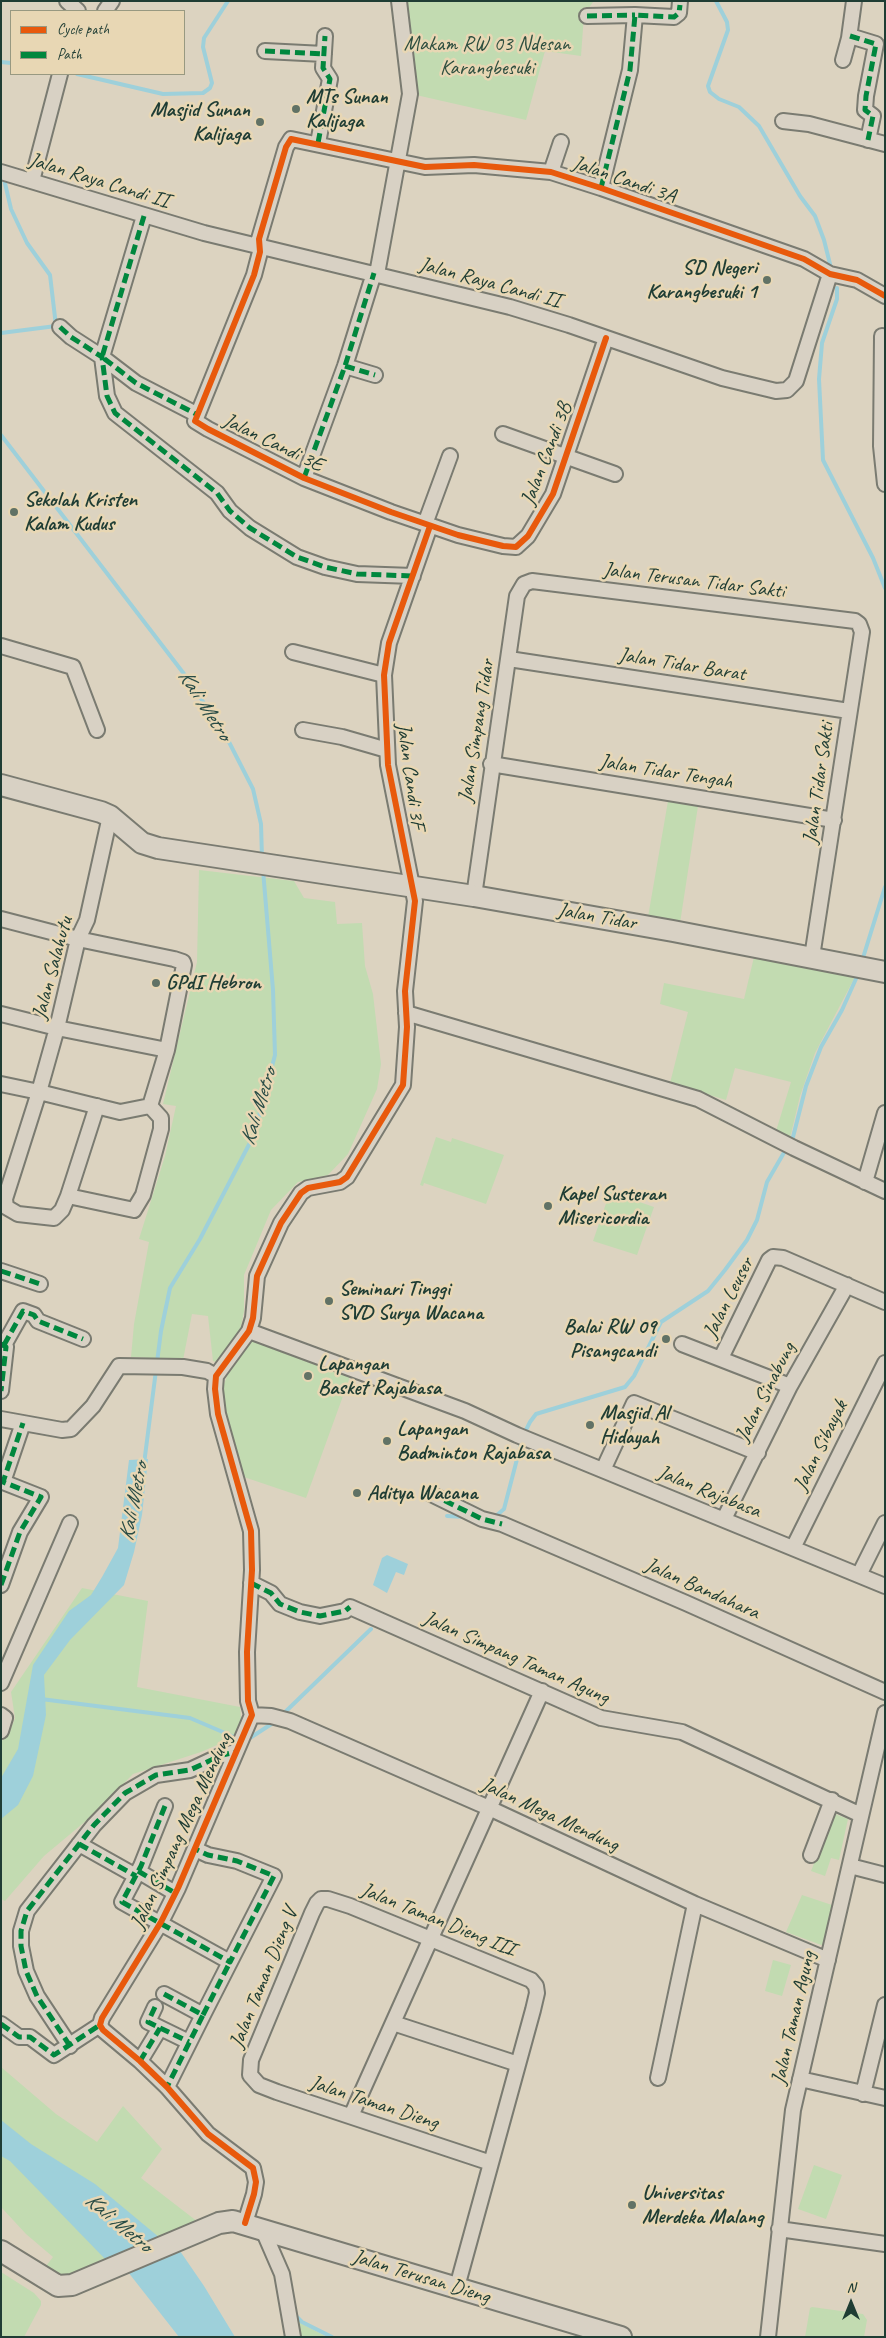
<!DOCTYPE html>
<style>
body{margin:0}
#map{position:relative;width:886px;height:2338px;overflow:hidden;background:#dcd3c0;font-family:Caveat,sans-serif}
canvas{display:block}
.frame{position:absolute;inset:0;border:2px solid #1f3d34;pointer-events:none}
.legend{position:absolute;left:10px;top:10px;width:175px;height:65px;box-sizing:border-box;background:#e8d7b4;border:1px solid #989981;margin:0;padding:6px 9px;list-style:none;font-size:15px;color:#1f3d34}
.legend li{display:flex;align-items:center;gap:10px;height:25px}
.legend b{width:25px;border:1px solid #989981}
.north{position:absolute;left:826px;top:2278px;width:50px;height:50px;-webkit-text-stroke:4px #e8d7b4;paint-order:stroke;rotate:0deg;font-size:14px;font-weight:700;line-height:20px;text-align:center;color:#1f3d34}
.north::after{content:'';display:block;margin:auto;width:18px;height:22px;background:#1f3d34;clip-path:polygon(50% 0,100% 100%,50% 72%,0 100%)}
</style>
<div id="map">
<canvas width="886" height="2338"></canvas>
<div class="frame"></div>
<ul class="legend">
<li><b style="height:6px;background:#e8590c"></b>Cycle path</li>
<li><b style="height:6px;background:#00873e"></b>Path</li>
</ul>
<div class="north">N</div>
</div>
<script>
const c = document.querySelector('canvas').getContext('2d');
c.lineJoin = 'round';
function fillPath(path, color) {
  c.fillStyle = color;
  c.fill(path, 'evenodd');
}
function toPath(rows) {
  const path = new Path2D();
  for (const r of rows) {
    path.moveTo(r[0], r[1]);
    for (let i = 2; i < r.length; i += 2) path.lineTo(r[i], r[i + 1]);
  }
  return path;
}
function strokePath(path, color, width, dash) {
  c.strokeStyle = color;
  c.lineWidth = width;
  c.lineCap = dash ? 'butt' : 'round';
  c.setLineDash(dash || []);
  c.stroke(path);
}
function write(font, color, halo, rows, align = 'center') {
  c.font = font + ' Caveat,sans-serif';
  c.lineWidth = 5;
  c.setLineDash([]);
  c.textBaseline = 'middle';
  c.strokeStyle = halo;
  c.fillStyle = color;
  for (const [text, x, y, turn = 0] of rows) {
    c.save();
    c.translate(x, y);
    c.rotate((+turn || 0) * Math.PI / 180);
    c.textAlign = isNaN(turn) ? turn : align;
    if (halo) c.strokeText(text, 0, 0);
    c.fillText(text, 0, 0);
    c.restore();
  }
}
fillPath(toPath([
 [404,1,592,1,593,2,584,15,581,56,545,51,526,120,416,95],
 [668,801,698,806,680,923,648,917],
 [199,870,294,881,304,898,335,902,337,924,362,923,365,966,373,994,381,1064,377,1089,348,1154,328,1175,298,1182,271,1210,244,1275,244,1311,240,1332,218,1363,213,1361,208,1316,192,1314,183,1360,131,1357,134,1324,149,1242,139,1239,165,1156,176,1106,163,1104,197,962],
 [754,957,855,977,815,1053,800,1096,790,1138,776,1131,791,1082,735,1068,726,1100,670,1083,688,1012,660,1004,664,983,744,999],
 [436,1137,451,1142,452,1138,504,1155,486,1204,424,1183,423,1186,420,1185],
 [610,1192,654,1207,637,1255,593,1241],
 [253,1337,351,1374,306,1498,241,1476,221,1398,221,1392,227,1376],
 [82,1588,148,1601,137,1687,240,1707,242,1729,233,1738,201,1752,133,1774,93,1815,44,1856,5,1901,1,1899,1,1742,10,1731,15,1718,11,1692],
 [835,1814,848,1819,839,1860,831,1858,825,1876,811,1871,833,1816],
 [802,1895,835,1906,824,1946,786,1932],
 [773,1960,791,1965,782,1996,765,1991],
 [1,2067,56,2114,97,2142,123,2106,162,2149,141,2178,198,2222,68,2277,57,2274,49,2269,46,2266,53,2257,26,2234,1,2207],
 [814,2165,842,2175,826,2219,798,2209],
 [1,2272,34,2293,41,2301,41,2305,24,2337,1,2337],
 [812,2307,863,2314,867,2320,864,2337,805,2337,810,2308],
 [296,2320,304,2325,327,2337,300,2337]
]), '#c2dbb1');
fillPath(toPath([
 [148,1459,142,1515,134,1552,124,1585,70,1640,44,1675,46,1715,33,1776,18,1805,1,1819,1,1778,18,1749,33,1665,69,1611,91,1595,102,1577,118,1548,129,1460],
 [387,1555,408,1564,404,1575,396,1572,387,1593,373,1585,382,1558],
 [1,2120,31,2144,95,2184,160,2238,107,2261,10,2161,1,2156],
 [180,2251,204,2286,235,2337,179,2337,128,2272]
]), '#9ed0da');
strokePath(toPath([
 [716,1,727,22,728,30,708,86,710,92,719,99,739,107,759,126,800,196,815,216,824,240,831,268],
 [1,62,11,63],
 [77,74,163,94,203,93,210,88,212,83,203,47,204,38,228,1],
 [837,288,837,299,822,343,819,379,823,460,873,558,885,588],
 [1,333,56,326,50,275,27,243,11,209,4,179],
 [1,435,191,683,229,742,253,789,261,824,262,858],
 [862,961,885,887],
 [524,1434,530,1422,536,1414,625,1387,634,1376,661,1322,708,1291,725,1270,747,1240,757,1220,767,1182,793,1137,806,1086,821,1047,842,1010,859,972],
 [144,1464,161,1331,170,1288,200,1239,254,1135,275,1055,273,990,263,870],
 [492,1515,497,1515,504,1509,522,1440],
 [447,1516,465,1517],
 [41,1699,190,1718,239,1739],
 [281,1716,371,1629],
 [246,1738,250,1738,276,1721],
 [297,2317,302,2322,332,2337]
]), '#9ed0da', 4);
const street = toPath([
 [67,1,78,11],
 [105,11,112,1],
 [587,16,635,15],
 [850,36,876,44,866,96,865,110,873,116,868,140],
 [265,51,324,54],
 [843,60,849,38,854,1],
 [783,121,809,124,885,144],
 [318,143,330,79,323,68,325,36],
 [1,172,204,233,510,307,569,325,722,378,776,391,787,390,796,381,830,274],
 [551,172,561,142],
 [32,181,60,74],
 [601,188,630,70,635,15,674,17,679,13,680,1],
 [144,216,102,357,136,383,196,414],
 [377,274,410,94,399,1],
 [60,327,71,337,102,357,107,396,115,413,217,493,230,511,250,528,297,557,325,567,357,574,413,576],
 [882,336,881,446,885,484],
 [606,338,553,494,528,536,516,547,503,546,458,535,391,512,304,478,208,429,195,421,254,275,260,252,259,239,286,147,291,139,425,167,474,165,551,172,601,188,804,259,830,274,857,280,885,296],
 [345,366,375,375],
 [503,434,615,474],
 [304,478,345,366,374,273],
 [425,524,450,456],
 [1,646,73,667,97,730],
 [293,652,384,675],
 [509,659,849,711],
 [303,730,342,737,387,750],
 [491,764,834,820],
 [474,896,517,596,524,584,532,581,855,621,859,624,862,632,812,957],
 [1,919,78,939,174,959,183,962,184,965,167,1050,150,1106,120,1112,39,1092,5,1199,6,1207,18,1214,54,1218,62,1210,68,1196,134,1210,143,1195,161,1129,161,1118,150,1106],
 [406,1013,698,1099,794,1148,885,1191],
 [1,1014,57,1028,167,1050],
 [1,1084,39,1092,57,1028,78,939,87,920,110,816],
 [865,1182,885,1113],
 [68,1196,97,1106],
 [1,1271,40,1284],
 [249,1331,465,1411,517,1435,885,1586],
 [1,1344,6,1347,1,1391],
 [682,1344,790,1386],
 [4,1345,23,1311,34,1315,38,1321,83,1339],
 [721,1358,769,1260,773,1257,783,1258,885,1302],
 [1,1419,62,1430,71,1429,93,1406,119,1366,183,1367,207,1371,216,1376],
 [603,1470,634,1403,758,1453],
 [431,1494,482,1519,502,1524,686,1603,885,1692],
 [724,1519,790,1386,847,1285],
 [793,1548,885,1363],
 [859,1575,885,1523],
 [251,1583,271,1593,280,1604,300,1612,320,1616,345,1611,350,1607,601,1718,682,1732,861,1815],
 [1,1585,20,1532,41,1497,3,1482,23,1423],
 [1,1683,70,1523],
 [1,1715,5,1718,1,1731],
 [252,1715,271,1716,290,1721,489,1808,695,1904,828,1960],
 [165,1806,141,1866,122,1902,230,1962,274,1876,237,1861,208,1855,195,1849],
 [79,1844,136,1876],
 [811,1855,832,1800],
 [850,1866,885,1875],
 [138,1871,175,1893],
 [164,1994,203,2015,167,2087],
 [155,2007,148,2022,189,2042],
 [203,2015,230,1962],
 [393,2023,518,2064],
 [1,2024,19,2037,30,2037,54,2055,100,2025],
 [70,2046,37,1996,26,1971,21,1946,21,1931,27,1911,94,1825,125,1793,156,1775,190,1770,222,1755,236,1752],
 [140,2061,160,2028],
 [658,2078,695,1904],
 [800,2079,885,2098],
 [863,2094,885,2005],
 [351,2116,542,1691],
 [245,2223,254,2194,256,2182,253,2168,208,2134,167,2087,140,2061,103,2030,100,2025,102,2018,161,1922,178,1888,252,1715,248,1701,247,1652,252,1570,251,1531,218,1414,215,1389,216,1376,249,1331,253,1318,257,1276,281,1223,301,1193,308,1188,340,1182,347,1177,403,1085,407,1027,405,991,415,901,388,765,384,675,389,643,430,526],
 [262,2228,282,2274,293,2337],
 [779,2229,885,2244],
 [457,2287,533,2010,537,1993,536,1986,531,1980,350,1906,328,1899,321,1899,317,1903,312,1913,251,2060,250,2075,259,2085,277,2092,491,2163],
 [768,2337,793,2110,885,1713]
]);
const secondary = toPath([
 [1,785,101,812,110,816,142,843,158,848,474,896,673,931,885,972],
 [1,2251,58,2286,72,2285,219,2223,233,2221,621,2337]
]);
strokePath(street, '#7a7b71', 18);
strokePath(secondary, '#7a7b71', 24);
strokePath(street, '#d8d1c4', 14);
strokePath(secondary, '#d8d1c4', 20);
strokePath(toPath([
 [587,16,635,15],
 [850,36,876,44,866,96,865,110,873,116,868,140],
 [265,51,324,54],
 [318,143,330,79,323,68,325,36],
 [601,188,630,70,635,15,674,17,679,13,680,5],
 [144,216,102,357,136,383,196,414],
 [60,327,71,337,102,357,107,396,115,413,217,493,230,511,250,528,297,557,325,567,357,574,413,576],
 [345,366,375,375],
 [304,478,345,366,374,273],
 [1,1271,40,1284],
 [1,1344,6,1347,1,1391],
 [4,1345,23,1311,34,1315,38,1321,83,1339],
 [431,1494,482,1519,502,1524],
 [251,1583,271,1593,280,1604,300,1612,320,1616,345,1611,350,1607],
 [1,1585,20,1532,41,1497,3,1482,23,1423],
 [165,1806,141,1866,122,1902,230,1962,274,1876,237,1861,208,1855,195,1849],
 [79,1844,136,1876],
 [138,1871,175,1893],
 [164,1994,203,2015,167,2087],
 [155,2007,148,2022,189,2042],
 [203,2015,230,1962],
 [1,2024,19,2037,30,2037,54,2055,100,2025],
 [70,2046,37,1996,26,1971,21,1946,21,1931,27,1911,94,1825,125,1793,156,1775,190,1770,222,1755,236,1752],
 [140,2061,160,2028]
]), '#00873e', 5, [10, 5]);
strokePath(toPath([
 [606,338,553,494,528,536,516,547,503,546,458,535,391,512,304,478,208,429,195,421,254,275,260,252,259,239,286,147,291,139,425,167,474,165,551,172,601,188,804,259,830,274,857,280,885,296],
 [245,2223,254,2194,256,2182,253,2168,208,2134,167,2087,140,2061,103,2030,100,2025,102,2018,161,1922,178,1888,252,1715,248,1701,247,1652,252,1570,251,1531,218,1414,215,1389,216,1376,249,1331,253,1318,257,1276,281,1223,301,1193,308,1188,340,1182,347,1177,403,1085,407,1027,405,991,415,901,388,765,384,675,389,643,430,526]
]), '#e8590c', 6);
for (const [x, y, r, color] of [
 [296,109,5,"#617265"],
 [260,122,5,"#617265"],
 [767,280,5,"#617265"],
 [14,512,5,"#617265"],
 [156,983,5,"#617265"],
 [548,1206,5,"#617265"],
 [329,1301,5,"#617265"],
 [666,1339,5,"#617265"],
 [308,1376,5,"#617265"],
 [590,1425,5,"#617265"],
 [387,1441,5,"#617265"],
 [357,1493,5,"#617265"],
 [632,2205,5,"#617265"]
]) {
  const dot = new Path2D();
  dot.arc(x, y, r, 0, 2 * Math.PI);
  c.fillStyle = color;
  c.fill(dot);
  strokePath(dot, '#e8d7b4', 2);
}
write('21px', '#2d4e3f', '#e8d7b4', [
 ["Makam RW 03 Ndesan",487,44],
 ["Karangbesuki",487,68]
]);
write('bold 21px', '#1f3d34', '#e8d7b4', [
 ["MTs Sunan",306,97],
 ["Kalijaga",306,121],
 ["Masjid Sunan",250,110,"right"],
 ["Kalijaga",250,134,"right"],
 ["SD Negeri",757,268,"right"],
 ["Karangbesuki 1",757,292,"right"],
 ["Sekolah Kristen",24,500],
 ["Kalam Kudus",24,524],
 ["GPdI Hebron",166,983],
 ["Kapel Susteran",558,1194],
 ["Misericordia",558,1218],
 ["Seminari Tinggi",339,1289],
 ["SVD Surya Wacana",339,1313],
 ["Balai RW 09",656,1327,"right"],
 ["Pisangcandi",656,1351,"right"],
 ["Lapangan",318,1364],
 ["Basket Rajabasa",318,1388],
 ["Masjid Al",600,1413],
 ["Hidayah",600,1437],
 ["Lapangan",397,1429],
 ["Badminton Rajabasa",397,1453],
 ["Aditya Wacana",367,1493],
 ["Universitas",642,2193],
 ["Merdeka Malang",642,2217]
], 'left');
write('21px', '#1f3d34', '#e8d7b4', [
 ["Jalan Candi 3A",624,180,19],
 ["Jalan Raya Candi II",99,181,17],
 ["Jalan Raya Candi II",490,283,15],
 ["Jalan Candi 3E",273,443,26],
 ["Jalan Candi 3B",547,454,-69],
 ["Jalan Terusan Tidar Sakti",694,581,7],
 ["Jalan Tidar Barat",682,665,9],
 ["Jalan Simpang Tidar",477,731,-81],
 ["Jalan Tidar Tengah",666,772,9],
 ["Jalan Candi 3F",410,776,82],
 ["Jalan Tidar Sakti",819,783,-82],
 ["Jalan Tidar",597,917,10],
 ["Jalan Salahutu",53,968,-75],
 ["Jalan Leuser",729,1298,-63],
 ["Jalan Sinabung",766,1392,-63],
 ["Jalan Sibayak",821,1446,-64],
 ["Jalan Rajabasa",709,1492,22],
 ["Jalan Bandahara",702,1589,24],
 ["Jalan Simpang Taman Agung",516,1658,24],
 ["Jalan Mega Mendung",550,1815,25],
 ["Jalan Simpang Mega Mendung",182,1831,-65],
 ["Jalan Taman Dieng III",438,1920,22],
 ["Jalan Taman Dieng V",264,1978,-68],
 ["Jalan Taman Agung",794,2018,-77],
 ["Jalan Taman Dieng",374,2103,18],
 ["Jalan Terusan Dieng",421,2277,17]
]);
write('italic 22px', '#294c46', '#e8d7b4', [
 ["Kali Metro",204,705,57],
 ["Kali Metro",259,1107,-73],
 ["Kali Metro",134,1502,-79],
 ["Kali Metro",118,2223,40]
]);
</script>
